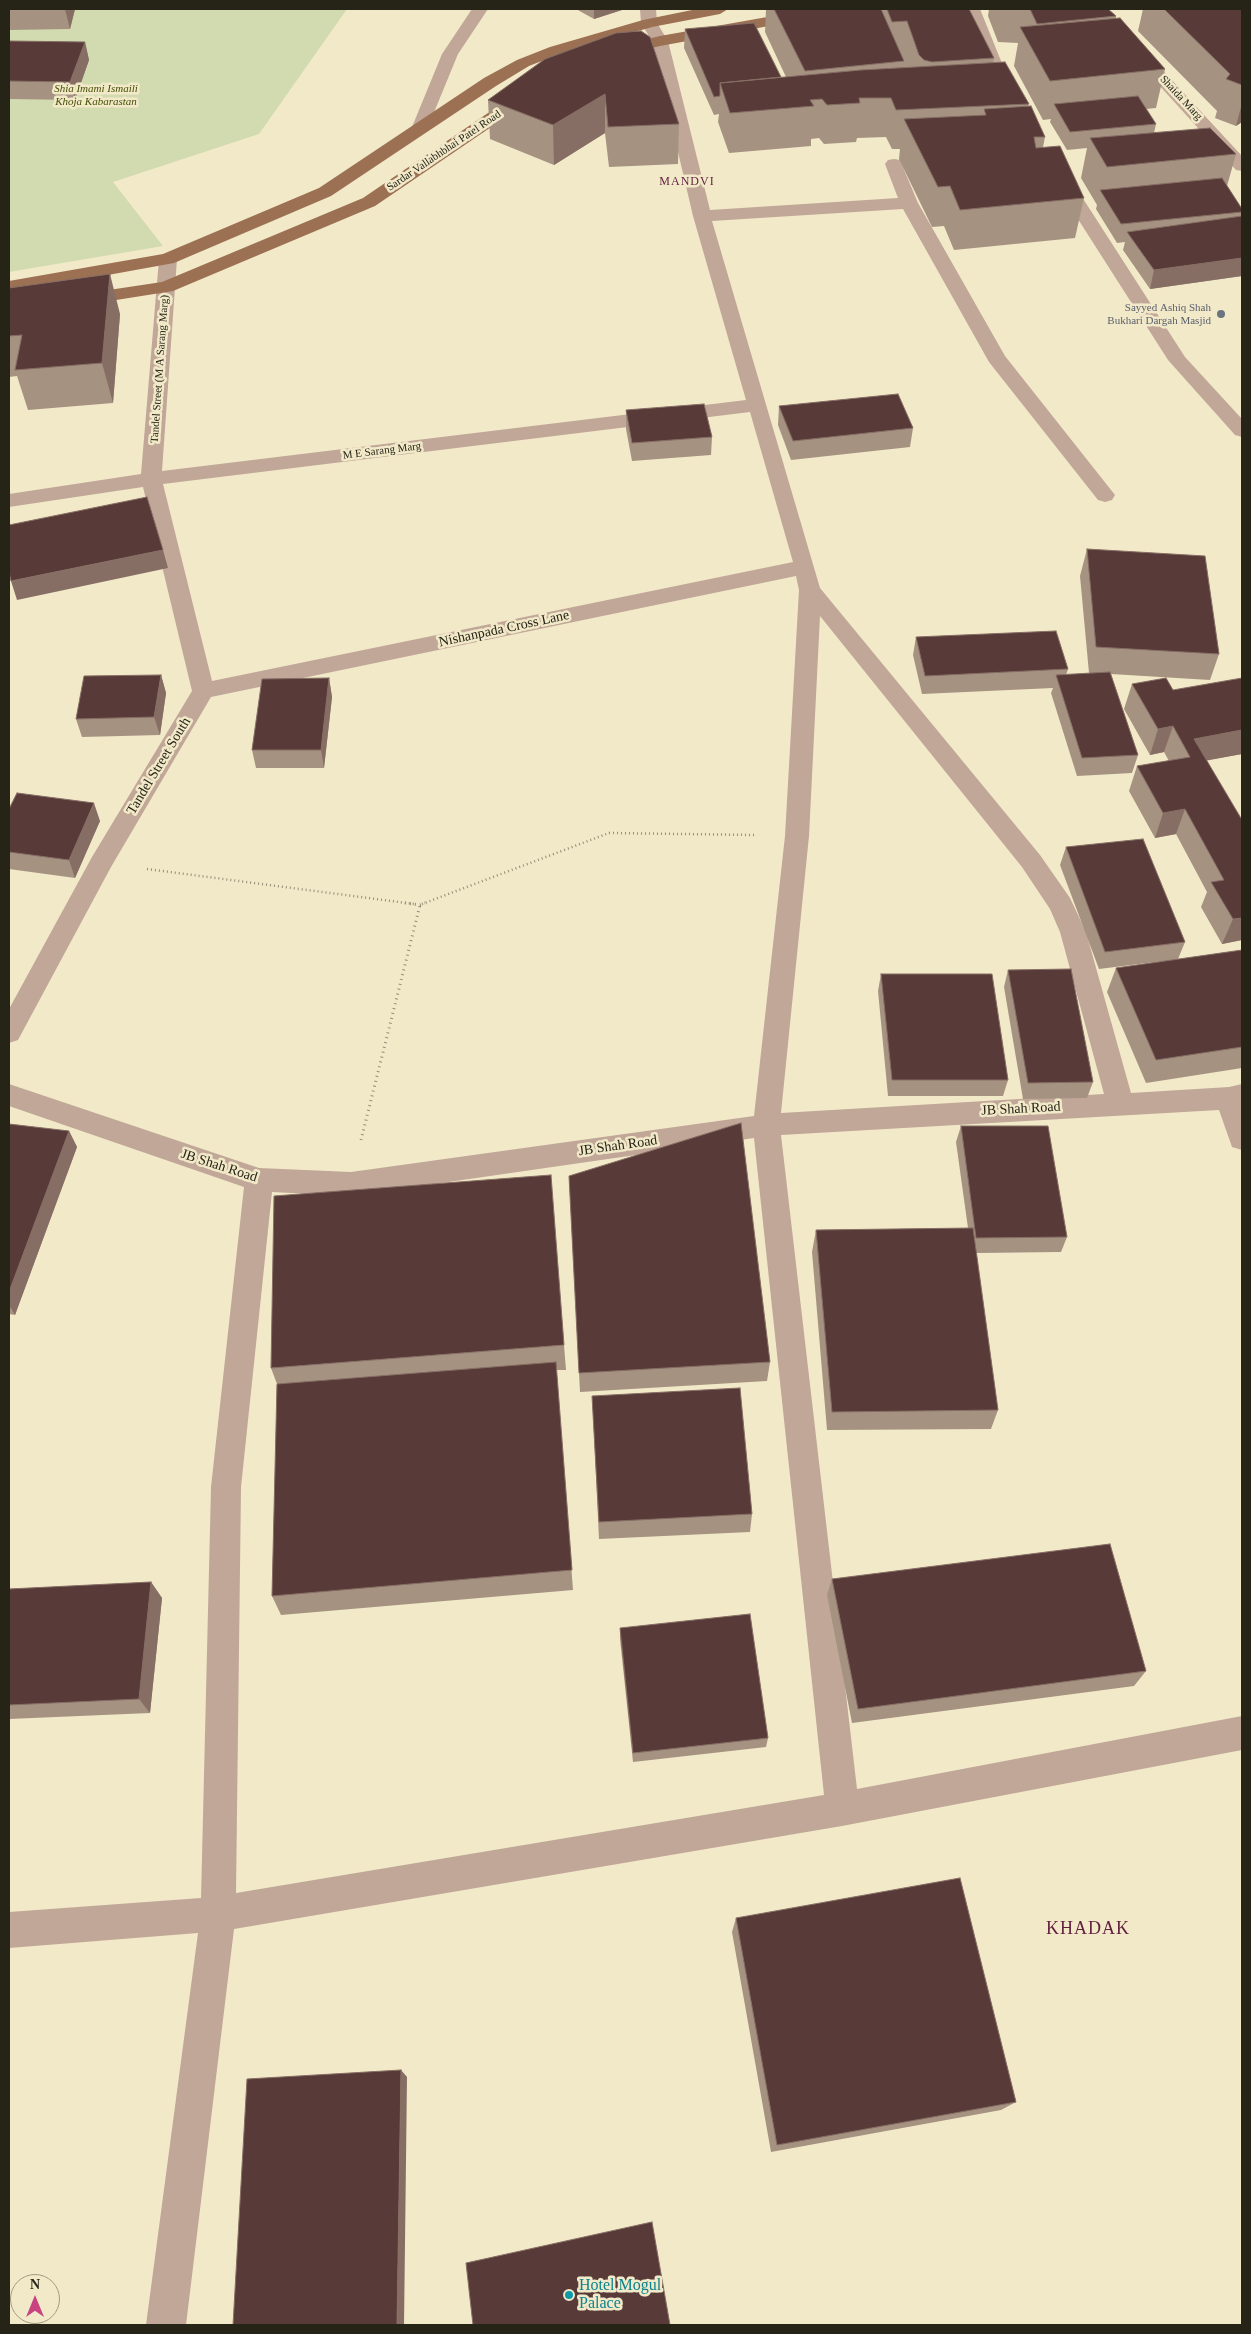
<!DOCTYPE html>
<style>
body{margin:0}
#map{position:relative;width:1251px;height:2334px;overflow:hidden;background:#f2e9c9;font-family:"Times New Roman",serif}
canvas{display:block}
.frame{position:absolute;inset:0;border:10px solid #262317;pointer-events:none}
.north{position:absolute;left:10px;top:2274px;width:50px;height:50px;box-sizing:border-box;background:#f2e9c9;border:1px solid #a09a82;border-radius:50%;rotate:0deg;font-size:14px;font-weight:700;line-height:20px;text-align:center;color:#262317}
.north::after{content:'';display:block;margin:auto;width:18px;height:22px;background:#c94282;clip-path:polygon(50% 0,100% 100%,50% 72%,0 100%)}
</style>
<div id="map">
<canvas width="1251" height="2334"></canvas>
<div class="frame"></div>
<div class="north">N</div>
</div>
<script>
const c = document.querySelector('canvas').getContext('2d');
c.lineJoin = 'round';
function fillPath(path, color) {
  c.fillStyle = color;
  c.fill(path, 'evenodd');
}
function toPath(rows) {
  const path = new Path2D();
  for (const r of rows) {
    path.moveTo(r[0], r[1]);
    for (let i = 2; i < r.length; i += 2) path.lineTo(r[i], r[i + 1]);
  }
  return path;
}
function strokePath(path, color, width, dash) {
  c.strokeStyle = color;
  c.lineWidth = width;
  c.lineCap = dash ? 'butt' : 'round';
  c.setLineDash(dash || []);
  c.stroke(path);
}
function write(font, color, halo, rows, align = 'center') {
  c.font = font + ' "Times New Roman",serif';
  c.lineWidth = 5;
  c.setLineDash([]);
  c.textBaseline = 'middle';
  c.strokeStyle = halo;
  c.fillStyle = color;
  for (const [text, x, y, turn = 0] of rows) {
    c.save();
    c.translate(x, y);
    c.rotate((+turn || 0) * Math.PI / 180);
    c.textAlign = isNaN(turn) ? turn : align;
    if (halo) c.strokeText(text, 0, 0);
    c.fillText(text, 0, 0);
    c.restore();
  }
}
fillPath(toPath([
 [55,9,347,9,259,134,113,182,163,246,9,272,9,19]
]), '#d2dbaf');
strokePath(toPath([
 [147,869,414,904],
 [422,904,609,833,755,835]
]), '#948e77', 2.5, [1, 3]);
strokePath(toPath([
 [405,903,420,905,425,903],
 [361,1140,420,905]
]), '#948e77', 3, [1, 4]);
fillPath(toPath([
 [472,9,488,9,458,54,428,127,426,131,414,131,412,127,442,54,472,9],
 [640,9,656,9,657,23,668,41,710,210,898,198,885,164,888,160,894,159,900,160,918,203,1005,356,1115,495,1112,500,1105,502,1098,500,989,362,903,209,712,221,820,588,1040,855,1070,898,1086,932,1131,1093,1229,1087,1242,1084,1242,1150,1232,1147,1219,1110,781,1135,857,1789,1242,1716,1242,1750,842,1826,234,1929,186,2325,146,2325,198,1933,9,1948,9,1912,201,1898,211,1487,244,1187,9,1106,9,1084,259,1168,351,1172,754,1116,785,836,799,590,796,576,211,697,111,867,18,1040,9,1043,9,1009,92,857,192,691,143,487,9,507,9,494,141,474,159,259,162,255,168,254,174,255,177,259,162,471,746,400,693,216,652,41,641,23,640,9],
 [750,412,793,562,212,681,163,484,750,412],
 [820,616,1022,867,1050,909,1060,932,1104,1094,781,1113,809,836,820,616],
 [754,1138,824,1795,236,1893,241,1487,272,1192,351,1196,754,1138],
 [964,9,980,9,1016,98,1014,102,1008,103,1002,102,1000,98,964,9],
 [1090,9,1106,9,1242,156,1242,171,1236,170,1090,9],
 [1062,175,1068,176,1071,180,1185,357,1242,419,1242,437,1235,435,1168,360,1053,180,1056,176,1062,175]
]), '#c1a798');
fillPath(toPath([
 [697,9,728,9,720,14,652,27,562,53,529,66,496,86,331,196,174,263,9,293,9,281,163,254,319,188,484,78,517,60,550,47,643,20,697,9],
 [801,11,809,16,807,19,660,46,615,57,607,52,609,49,660,36,801,11],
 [519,95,525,96,527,100,525,104,375,206,173,291,9,317,9,305,162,282,363,198,513,96,519,95]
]), '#9c7053');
fillPath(toPath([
 [9,9,75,9,70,29,9,30],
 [576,9,625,9,594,19],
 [766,9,969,9,994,58,993,62,1029,104,1028,106,1045,137,1043,147,1084,198,1075,238,954,250,944,226,932,227,899,159,900,149,892,149,886,137,857,138,856,142,824,144,819,138,811,139,811,146,729,153,718,122,719,114,714,115,684,48,685,29,781,77,786,77,765,32],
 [989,9,1108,9,1116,16,1116,18,1165,69,1156,108,1146,109,1156,124,1154,133,1236,154,1227,186,1242,209,1242,276,1150,289,1123,250,1125,242,1117,243,1096,209,1097,205,1081,178,1087,148,1067,150,1050,122,1051,119,1043,120,1014,66,1018,43,998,42,988,16],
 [1143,9,1242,9,1242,122,1236,126,1215,118,1217,111,1138,31],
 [650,37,679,124,678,164,609,167,605,133,554,165,490,139,488,100],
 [9,41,85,42,89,60,75,100,9,99],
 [9,288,120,314,113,403,28,410,17,376,9,377],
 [779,406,913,428,910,447,791,460,778,425],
 [626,410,712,437,711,455,632,461,626,429],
 [1087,549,1219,654,1210,680,1111,674,1138,755,1132,773,1077,776,1051,693,1053,688,922,694,913,655,916,637,1068,669,1066,675,1089,673,1080,576],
 [161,675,166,693,160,735,82,737,76,719],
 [329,678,332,697,324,768,256,768,252,750],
 [1132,684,1173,690,1242,754,1207,760,1242,940,1222,944,1201,907,1207,892,1176,834,1155,838,1129,791,1137,766,1169,761,1164,752,1150,755,1124,709],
 [9,809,100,821,75,878,9,869],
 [1066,847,1185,942,1178,959,1242,950,1242,1068,1146,1083,1107,992,1116,968,1163,961,1099,969,1060,865],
 [1008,970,1093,1082,1087,1098,1023,1099,1004,987],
 [881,974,1008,1080,1003,1096,888,1096,878,991],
 [9,1124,69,1131,77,1147,15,1315,9,1314],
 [961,1126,1067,1237,1061,1252,976,1253,998,1410,991,1429,827,1430,812,1252,816,1230,968,1228,956,1142],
 [569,1176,770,1362,767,1381,580,1392],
 [564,1345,566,1370,556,1370,573,1590,281,1615,272,1596,277,1384,271,1368],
 [593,1414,752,1514,750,1532,599,1539],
 [832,1579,1146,1671,1134,1686,852,1723,827,1595],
 [151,1582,162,1598,150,1713,9,1719,9,1589],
 [620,1628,768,1738,766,1747,633,1762,620,1639],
 [736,1918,1016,2102,1001,2110,771,2152,732,1932]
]), '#a59281');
fillPath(toPath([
 [65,9,75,9,70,29],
 [594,9,625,9,594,19],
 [85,42,89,60,75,100,70,82],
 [605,94,605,133,554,165,553,125],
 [1242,103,1242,122,1236,126],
 [1242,258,1242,276,1150,289,1154,270],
 [110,274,120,314,113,403,102,363],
 [163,550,168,568,17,600,11,581],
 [161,675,166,693,160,735,154,717],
 [329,678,332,697,324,768,321,750],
 [1173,726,1164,752,1150,755,1158,729],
 [1242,730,1242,754,1188,764,1190,757,1194,739],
 [94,803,100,821,75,878,69,860],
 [1185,809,1176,834,1155,838,1163,813],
 [1242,918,1242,940,1222,944,1233,919],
 [69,1131,77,1147,15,1315,9,1305,9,1292],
 [151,1582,162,1598,150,1713,139,1699],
 [401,2070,407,2077,404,2325,397,2325]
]), '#866e64');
const building = toPath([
 [774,9,881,9,904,61,805,71,774,9],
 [887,9,969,9,994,58,932,62,924,60,919,55,907,21,892,22,887,9],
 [1030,9,1108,9,1116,16,1037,24,1030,9],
 [1164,9,1242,9,1242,85,1226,79,1230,74,1164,9],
 [1120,18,1165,69,1050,81,1020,27,1120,18],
 [754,23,781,77,720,83,720,96,714,97,685,29,754,23],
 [641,31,650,37,679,124,608,127,605,94,553,125,488,100,545,59,616,33,641,31],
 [9,41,85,42,70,82,9,81,9,41],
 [1005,62,1029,104,896,110,891,98,859,98,860,103,827,105,822,99,810,100,814,106,730,113,720,83,861,70,1005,62],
 [1138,96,1156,124,1070,132,1054,104,1138,96],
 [1031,106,1045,137,1034,137,1036,148,1060,146,1084,198,960,210,950,186,938,187,904,119,986,115,984,109,1031,106],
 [1210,128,1236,154,1107,167,1090,138,1210,128],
 [1222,178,1242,209,1242,212,1121,224,1100,190,1222,178],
 [1242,216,1242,258,1154,270,1127,232,1242,216],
 [110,274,102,363,15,370,22,335,9,336,9,288,110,274],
 [898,394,913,428,793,441,779,406,898,394],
 [704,404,712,437,632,443,626,410,704,404],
 [147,497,163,550,11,581,9,572,9,525,147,497],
 [1087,549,1205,556,1219,654,1096,647,1087,549],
 [1056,631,1068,669,925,676,916,637,1056,631],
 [1110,672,1138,755,1082,758,1056,675,1110,672],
 [161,675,154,717,76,719,84,676,161,675],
 [329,678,321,750,252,750,262,679,329,678],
 [1166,678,1173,690,1242,678,1242,730,1194,739,1242,820,1242,918,1233,919,1211,882,1224,880,1185,809,1163,813,1137,766,1190,757,1173,726,1158,729,1132,684,1166,678],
 [17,793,94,803,69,860,9,852,9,809,17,793],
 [1143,839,1185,942,1105,952,1066,847,1143,839],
 [1242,950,1242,1047,1156,1060,1116,968,1242,950],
 [1071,969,1093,1082,1028,1083,1008,970,1071,969],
 [881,974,992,974,1008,1080,892,1080,881,974],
 [741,1123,770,1362,579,1373,569,1176,741,1123],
 [9,1124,69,1131,9,1292,9,1124],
 [961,1126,1048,1126,1067,1237,976,1238,961,1126],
 [551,1175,564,1345,271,1368,274,1196,551,1175],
 [973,1228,998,1410,832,1412,816,1230,973,1228],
 [556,1362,572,1570,272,1596,277,1384,556,1362],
 [740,1388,752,1514,599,1522,592,1396,740,1388],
 [1110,1544,1146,1671,858,1709,832,1579,1110,1544],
 [151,1582,139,1699,9,1705,9,1589,151,1582],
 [750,1614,768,1738,633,1753,620,1628,750,1614],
 [960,1878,1016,2102,777,2145,736,1918,960,1878],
 [401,2070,397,2325,233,2325,247,2079,401,2070],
 [652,2222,670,2325,473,2325,466,2263,652,2222]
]);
fillPath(building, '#583a39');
strokePath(building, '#866e64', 1);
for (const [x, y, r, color] of [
 [1221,314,5,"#6b7280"],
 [569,2295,5,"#0f9aa8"]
]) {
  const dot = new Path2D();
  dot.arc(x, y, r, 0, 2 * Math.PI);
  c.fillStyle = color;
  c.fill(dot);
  strokePath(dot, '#f2e9c9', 2);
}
write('italic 11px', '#464f05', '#f2e9c9', [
 ["Shia Imami Ismaili",96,89],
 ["Khoja Kabarastan",96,102]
]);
write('11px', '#262317', '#f2e9c9', [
 ["Shaida Marg",1181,98,47],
 ["Sardar Vallabhbhai Patel Road",444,151,-34],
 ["Tandel Street (M A Sarang Marg)",160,369,-86],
 ["M E Sarang Marg",382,451,-7]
]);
write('11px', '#5b616d', '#f2e9c9', [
 ["Sayyed Ashiq Shah",1211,308],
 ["Bukhari Dargah Masjid",1211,321]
], 'right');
c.letterSpacing = '1px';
write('12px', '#601f3e', '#f2e9c9', [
 ["MANDVI",687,182]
]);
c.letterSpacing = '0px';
write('14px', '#262317', '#f2e9c9', [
 ["Nishanpada Cross Lane",504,629,-12],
 ["Tandel Street South",159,766,-59],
 ["JB Shah Road",1021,1109,-3],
 ["JB Shah Road",618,1146,-8],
 ["JB Shah Road",219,1166,18]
]);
write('16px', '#0d838f', '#f2e9c9', [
 ["Hotel Mogul",579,2286],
 ["Palace",579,2304]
], 'left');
c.letterSpacing = '1px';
write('18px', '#601f3e', '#f2e9c9', [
 ["KHADAK",1088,1929]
]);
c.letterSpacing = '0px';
</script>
